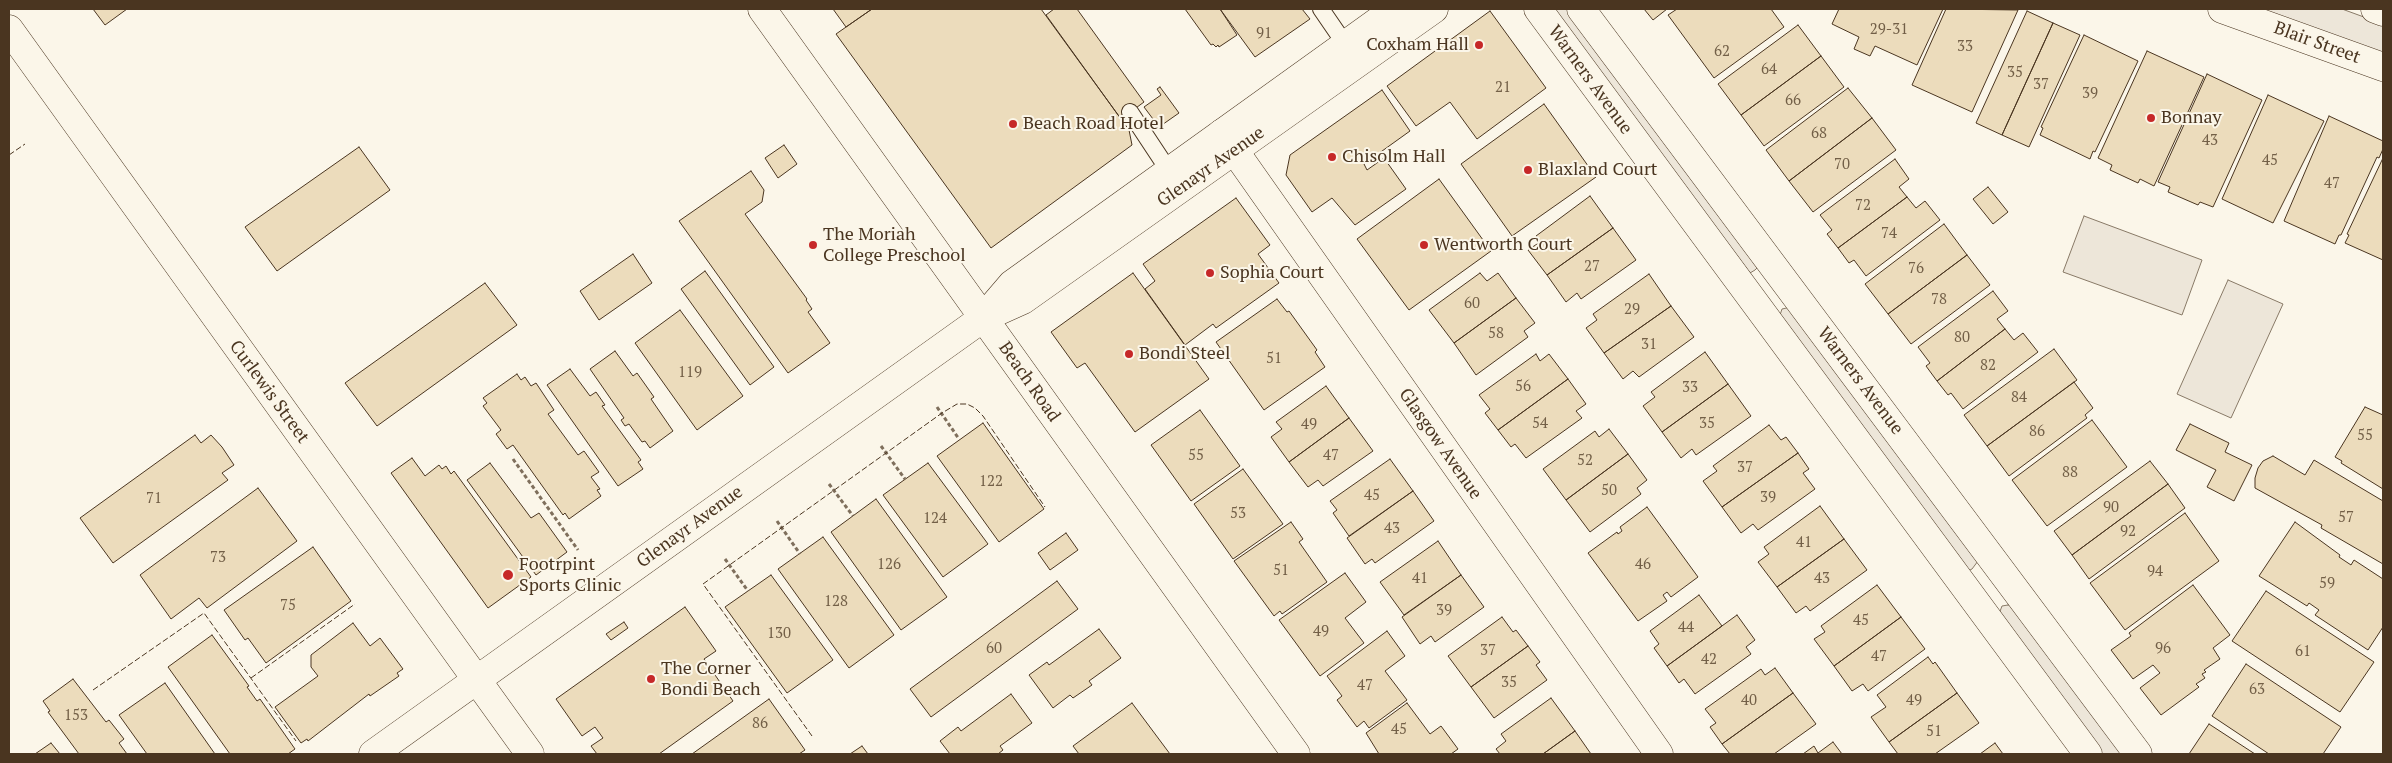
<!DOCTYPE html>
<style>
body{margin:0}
#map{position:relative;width:2392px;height:763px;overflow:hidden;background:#fbf6e9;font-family:"PT Serif",serif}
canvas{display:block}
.frame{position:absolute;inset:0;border:10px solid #4a3520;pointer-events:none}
</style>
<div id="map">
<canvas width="2392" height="763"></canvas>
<div class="frame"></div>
</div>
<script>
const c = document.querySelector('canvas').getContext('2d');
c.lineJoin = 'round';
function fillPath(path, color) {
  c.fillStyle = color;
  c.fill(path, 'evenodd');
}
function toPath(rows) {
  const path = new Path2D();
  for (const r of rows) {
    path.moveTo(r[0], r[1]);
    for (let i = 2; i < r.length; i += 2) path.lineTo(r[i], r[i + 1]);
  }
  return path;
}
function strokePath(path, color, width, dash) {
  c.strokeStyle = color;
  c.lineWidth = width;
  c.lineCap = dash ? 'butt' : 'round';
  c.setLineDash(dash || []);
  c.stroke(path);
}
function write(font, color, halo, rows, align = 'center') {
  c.font = font + ' "PT Serif",serif';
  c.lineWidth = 4;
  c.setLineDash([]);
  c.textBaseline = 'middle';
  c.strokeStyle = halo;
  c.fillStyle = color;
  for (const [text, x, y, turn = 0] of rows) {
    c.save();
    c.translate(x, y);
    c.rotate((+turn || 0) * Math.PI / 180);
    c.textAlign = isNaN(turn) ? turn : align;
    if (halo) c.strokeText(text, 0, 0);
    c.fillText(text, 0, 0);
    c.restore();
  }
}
const green = toPath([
 [1551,9,1571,9,1759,266,1755,270,1750,273,1551,9],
 [2253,9,2342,9,2383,24,2383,53,2253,9],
 [2084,216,2202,260,2182,315,2063,272,2084,216],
 [2228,280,2283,304,2231,418,2177,394,2228,280],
 [1791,307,1978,561,1972,569,1968,571,1780,315,1782,309,1791,307],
 [2008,605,2014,605,2125,754,2100,754,1999,614,2002,606,2008,605]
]);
fillPath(green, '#ede6d9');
strokePath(green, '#887966', 1);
const building = toPath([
 [93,9,127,9,105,25,93,9],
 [833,9,872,9,846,27,833,9],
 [872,9,1041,9,1129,130,1132,145,991,248,836,34,872,9],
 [1054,9,1077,9,1144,102,1121,119,1046,15,1054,9],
 [1185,9,1220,9,1237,35,1219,47,1218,45,1216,47,1213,44,1211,45,1185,9],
 [1220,9,1302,9,1310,19,1255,57,1220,9],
 [1644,9,1667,9,1653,20,1644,9],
 [1677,9,1771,9,1784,27,1714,78,1668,15,1677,9],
 [1839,9,1943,9,1917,65,1875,46,1870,56,1854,49,1859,37,1832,24,1839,9],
 [1946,9,2018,10,1972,112,1912,85,1946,9],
 [1490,11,1546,88,1477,139,1450,102,1416,126,1387,86,1490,11],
 [2027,11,2053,23,2002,135,1976,123,2027,11],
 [2053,23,2080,35,2029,147,2002,135,2053,23],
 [1798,25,1821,56,1741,115,1718,84,1798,25],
 [2084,35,2138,61,2095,152,2093,151,2090,159,2040,135,2043,128,2041,127,2084,35],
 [2147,51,2204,77,2154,186,2140,179,2138,183,2110,170,2112,165,2098,158,2147,51],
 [1821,56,1844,87,1764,146,1741,115,1821,56],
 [2207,74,2262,100,2213,207,2200,202,2198,205,2168,192,2170,187,2158,182,2207,74],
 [1160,87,1179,113,1159,127,1144,107,1161,95,1157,89,1160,87],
 [1848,88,1872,118,1789,181,1766,150,1848,88],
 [1382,90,1410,131,1364,164,1367,170,1384,158,1406,189,1355,225,1332,198,1312,212,1286,175,1290,155,1382,90],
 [2268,95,2324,121,2273,223,2222,199,2268,95],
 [1544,104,1596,177,1512,236,1461,164,1544,104],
 [2329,116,2383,141,2383,149,2379,158,2377,157,2341,235,2339,235,2335,244,2284,221,2329,116],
 [1872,118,1896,150,1813,212,1789,181,1872,118],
 [784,145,797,164,778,178,765,158,784,145],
 [359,147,390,190,277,271,245,227,359,147],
 [2383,158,2383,260,2345,243,2349,235,2347,234,2383,158],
 [1895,159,1909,179,1899,187,1907,197,1838,248,1827,234,1832,230,1820,215,1895,159],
 [751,171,764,190,762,202,745,214,807,299,806,300,812,309,808,312,830,343,788,373,679,221,751,171],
 [1439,179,1491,251,1409,310,1357,239,1439,179],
 [1988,187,2008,212,1993,224,1973,199,1988,187],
 [1590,196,1613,228,1547,275,1528,250,1540,242,1536,236,1590,196],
 [1907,197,1916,208,1925,201,1940,220,1866,276,1854,260,1849,263,1838,248,1907,197],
 [1236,198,1270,245,1258,254,1279,283,1216,328,1213,324,1185,345,1145,289,1155,281,1143,264,1236,198],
 [1944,224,1967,255,1888,314,1865,284,1944,224],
 [1613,228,1636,260,1581,299,1577,293,1566,302,1547,275,1613,228],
 [633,254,652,283,599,320,580,291,633,254],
 [1967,255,1990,285,1911,344,1888,314,1967,255],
 [705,271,774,367,750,385,681,289,705,271],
 [1133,273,1209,379,1135,432,1085,363,1077,368,1051,332,1133,273],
 [1480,273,1487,281,1498,273,1516,298,1454,343,1429,310,1480,273],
 [1649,274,1671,306,1604,353,1586,328,1597,320,1593,314,1649,274],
 [485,283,517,325,377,426,345,383,485,283],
 [1993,291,2008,311,1997,319,2005,329,1937,381,1926,366,1930,363,1918,347,1993,291],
 [1516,298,1535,323,1524,331,1528,337,1476,375,1454,343,1516,298],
 [1277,299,1287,312,1289,311,1317,350,1315,352,1325,367,1264,410,1216,342,1277,299],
 [1671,306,1694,337,1639,377,1633,371,1623,379,1604,353,1671,306],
 [680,310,743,396,697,430,635,343,680,310],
 [2005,329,2014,340,2023,333,2038,352,1963,409,1951,393,1948,395,1937,381,2005,329],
 [2054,349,2077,380,1987,446,1964,415,2054,349],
 [615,351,633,376,637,373,654,397,651,399,673,431,650,448,645,441,642,442,629,424,625,426,621,420,624,418,590,369,615,351],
 [1705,352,1728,384,1662,432,1643,406,1655,397,1651,392,1705,352],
 [1536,354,1540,361,1549,354,1568,379,1498,430,1485,413,1490,409,1479,395,1536,354],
 [570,369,590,396,596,392,605,405,602,406,641,460,638,462,643,469,618,486,547,385,570,369],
 [517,374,521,380,525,377,531,386,536,383,554,410,548,414,578,455,584,451,599,472,591,477,600,489,597,490,601,496,569,519,565,513,563,515,513,445,507,449,496,434,501,430,483,406,487,403,483,398,517,374],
 [1568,379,1586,404,1576,411,1582,418,1526,458,1515,444,1511,447,1498,430,1568,379],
 [2074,382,2093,408,2085,415,2087,418,2009,476,1987,446,2074,382],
 [1728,384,1751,416,1696,455,1692,449,1681,458,1662,432,1728,384],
 [1326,386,1349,418,1289,462,1271,437,1282,429,1276,422,1326,386],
 [2365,407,2383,415,2383,489,2341,463,2342,461,2335,457,2365,407],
 [1200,410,1240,466,1191,501,1151,445,1200,410],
 [1349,418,1373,451,1323,486,1318,480,1308,487,1289,462,1349,418],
 [2092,420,2127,467,2047,526,2012,480,2092,420],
 [983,423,1044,509,999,542,937,456,983,423],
 [2190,424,2229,443,2225,452,2252,465,2234,501,2207,487,2216,470,2176,450,2190,424],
 [1769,425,1781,440,1786,437,1798,453,1722,507,1703,481,1717,471,1713,466,1769,425],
 [1609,429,1628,454,1566,500,1543,469,1595,431,1599,437,1609,429],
 [195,435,201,443,211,435,222,447,234,465,222,473,228,480,113,563,80,518,195,435],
 [1798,453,1809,469,1803,473,1815,489,1758,530,1753,524,1741,533,1722,507,1798,453],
 [1628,454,1647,480,1637,488,1641,494,1590,532,1566,500,1628,454],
 [2273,456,2305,475,2314,460,2383,501,2383,564,2321,528,2322,525,2255,488,2255,478,2258,468,2263,461,2273,456],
 [412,458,425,476,439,465,442,469,446,466,451,474,454,471,531,577,488,608,391,473,412,458],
 [1390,459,1413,491,1349,536,1333,513,1337,510,1330,501,1390,459],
 [2150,461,2168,484,2072,555,2054,531,2150,461],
 [490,463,531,518,539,513,567,552,536,575,467,480,490,463],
 [928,463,988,544,943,577,883,495,928,463],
 [1243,469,1283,524,1233,559,1194,504,1243,469],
 [2168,484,2185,508,2089,579,2072,555,2168,484],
 [258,488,297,541,207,608,199,598,171,619,140,575,258,488],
 [1413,491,1434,521,1375,563,1372,559,1365,564,1347,538,1413,491],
 [876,499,947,597,901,630,831,532,876,499],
 [1820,506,1844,539,1777,587,1758,562,1769,554,1764,547,1820,506],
 [1647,507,1698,577,1671,597,1667,592,1663,595,1667,601,1638,621,1588,553,1617,532,1618,534,1622,531,1620,527,1647,507],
 [2185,513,2219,561,2125,630,2090,583,2185,513],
 [1291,522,1303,539,1299,542,1327,582,1282,614,1280,611,1274,616,1234,561,1291,522],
 [2295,522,2340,555,2339,557,2351,565,2354,560,2383,579,2383,627,2368,650,2315,615,2319,610,2309,603,2307,606,2259,576,2295,522],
 [1066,533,1078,550,1050,570,1038,553,1066,533],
 [823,537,894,635,849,668,778,569,823,537],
 [1844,539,1867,570,1810,611,1806,606,1796,613,1777,587,1844,539],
 [1438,541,1461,575,1404,615,1380,582,1438,541],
 [313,547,351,601,266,663,248,638,245,640,224,610,313,547],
 [1345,573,1366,602,1345,618,1364,643,1320,676,1279,620,1345,573],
 [771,575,833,660,787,693,725,607,771,575],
 [1461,575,1484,607,1435,642,1431,636,1420,644,1402,617,1461,575],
 [1057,581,1078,609,931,717,910,689,1057,581],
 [1877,585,1901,617,1834,666,1814,639,1825,632,1821,626,1877,585],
 [2193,585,2230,635,2213,648,2220,659,2204,670,2206,672,2202,674,2205,678,2196,684,2199,687,2161,715,2140,688,2160,673,2153,665,2133,679,2111,650,2131,636,2129,633,2193,585],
 [2266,591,2374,662,2340,712,2232,641,2266,591],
 [1699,595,1722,626,1667,666,1654,648,1659,644,1650,631,1699,595],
 [685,607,716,651,704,659,733,701,659,754,597,754,591,746,603,738,595,727,582,736,556,699,685,607],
 [1737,615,1755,640,1746,647,1751,654,1695,694,1684,679,1679,683,1667,666,1737,615],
 [1502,617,1513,632,1516,630,1528,646,1471,687,1448,656,1502,617],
 [1901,617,1925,649,1868,691,1863,684,1852,691,1834,666,1901,617],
 [624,622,628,628,611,640,606,634,624,622],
 [353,623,370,646,380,638,403,669,397,673,399,676,370,696,369,694,308,741,307,739,301,743,275,707,318,676,311,667,311,655,353,623],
 [1099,629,1121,658,1089,681,1092,685,1073,698,1070,695,1053,708,1029,675,1047,662,1049,665,1099,629],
 [1387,631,1405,656,1385,671,1407,700,1369,728,1364,721,1357,727,1337,700,1342,696,1327,676,1387,631],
 [212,635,249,686,247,687,257,701,260,699,295,749,288,754,230,754,168,667,212,635],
 [1528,646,1540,662,1536,665,1547,680,1494,718,1471,687,1528,646],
 [1928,657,1933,664,1935,662,1957,693,1889,742,1871,717,1886,707,1877,695,1928,657],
 [2246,664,2341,727,2323,754,2269,754,2212,716,2246,664],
 [1775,668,1793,693,1722,744,1710,727,1716,723,1705,709,1761,669,1765,675,1775,668],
 [73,679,106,722,109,720,124,739,119,743,127,754,79,754,48,712,50,711,43,701,73,679],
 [165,683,215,754,147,754,119,715,165,683],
 [1793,693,1816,724,1774,754,1730,754,1722,744,1793,693],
 [1957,693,1979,723,1935,754,1898,754,1889,742,1957,693],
 [1011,694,1032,723,1000,746,1003,750,998,754,950,754,940,741,958,727,961,731,1011,694],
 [1551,698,1575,731,1543,754,1500,754,1496,749,1506,741,1501,734,1551,698],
 [769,699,805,750,799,754,692,754,769,699],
 [1132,703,1170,754,1079,754,1073,746,1132,703],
 [1407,703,1430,734,1441,726,1458,749,1451,754,1379,754,1366,733,1407,703],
 [2209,724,2255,754,2189,754,2209,724],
 [1575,731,1591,754,1543,754,1575,731],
 [1833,742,1842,754,1803,754,1814,746,1818,753,1833,742],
 [51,743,60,754,35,754,51,743],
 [1995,743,2003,754,1980,754,1995,743],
 [862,746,868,754,850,754,862,746]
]);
fillPath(building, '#ecdcbc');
strokePath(building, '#4a3520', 1);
const service = toPath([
 [1321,9,1345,44],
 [1130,112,1169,171]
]);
const minor = toPath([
 [762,9,1296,754],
 [1222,133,1659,754]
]);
const tertiary = toPath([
 [1538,9,2088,754],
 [1581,9,2138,754],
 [2222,9,2383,67],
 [2375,9,2383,12],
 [988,312,1012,284,1395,9],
 [373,754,983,318,1023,300,1434,9]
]);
const secondary = toPath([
 [9,29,530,754]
]);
strokePath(service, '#4a3520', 18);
strokePath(minor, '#4a3520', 29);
strokePath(tertiary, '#4a3520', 29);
strokePath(secondary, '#4a3520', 29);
strokePath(toPath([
 [937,407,959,439],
 [881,446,905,479],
 [513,459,578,550],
 [829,484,853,516],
 [777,521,800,554],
 [725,559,748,591]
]), '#7f6f5c', 3, [4, 2.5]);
strokePath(service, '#fbf6e9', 16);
strokePath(minor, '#fbf6e9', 28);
strokePath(tertiary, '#fbf6e9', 28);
strokePath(secondary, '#fbf6e9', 28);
strokePath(toPath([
 [9,155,25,144],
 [251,678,355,604],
 [93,690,204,613,296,741],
 [812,736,703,584,942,413,957,404,967,404,975,408,983,416,1045,507]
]), '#4a3520', 1, [6, 2.5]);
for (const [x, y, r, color] of [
 [1479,45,5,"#c62828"],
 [2151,118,5,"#c62828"],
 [1013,124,5,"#c62828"],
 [1332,157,5,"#c62828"],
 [1528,170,5,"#c62828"],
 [813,245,5,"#c62828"],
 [1424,245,5,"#c62828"],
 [1210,273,5,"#c62828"],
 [1129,354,5,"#c62828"],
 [508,575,6,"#c62828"],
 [651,679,5,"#c62828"]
]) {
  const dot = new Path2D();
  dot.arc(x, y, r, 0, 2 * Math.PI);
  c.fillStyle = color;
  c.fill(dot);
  strokePath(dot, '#fbf6e9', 2);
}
write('15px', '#725f47', null, [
 ["29-31",1889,30],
 ["91",1264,34],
 ["33",1965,47],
 ["62",1722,52],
 ["64",1769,70],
 ["35",2015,73],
 ["37",2041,85],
 ["21",1503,88],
 ["39",2090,94],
 ["66",1793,101],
 ["68",1819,134],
 ["43",2210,141],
 ["45",2270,161],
 ["70",1842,165],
 ["47",2332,184],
 ["72",1863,206],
 ["74",1889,234],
 ["27",1592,267],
 ["76",1916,269],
 ["78",1939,300],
 ["60",1472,304],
 ["29",1632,310],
 ["58",1496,334],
 ["80",1962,338],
 ["31",1649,345],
 ["51",1274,359],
 ["82",1988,366],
 ["119",690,373],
 ["56",1523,387],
 ["33",1690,388],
 ["84",2019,398],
 ["54",1540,424],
 ["35",1707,424],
 ["49",1309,425],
 ["86",2037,432],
 ["55",2365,436],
 ["55",1196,456],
 ["47",1331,456],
 ["52",1585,461],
 ["37",1745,468],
 ["88",2070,473],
 ["122",991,482],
 ["50",1609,491],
 ["45",1372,496],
 ["39",1768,498],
 ["71",154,499],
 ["90",2111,508],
 ["53",1238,514],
 ["57",2346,518],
 ["124",935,519],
 ["43",1392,529],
 ["92",2128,532],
 ["41",1804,543],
 ["73",218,558],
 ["126",889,565],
 ["46",1643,565],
 ["51",1281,571],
 ["94",2155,572],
 ["41",1420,579],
 ["43",1822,579],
 ["59",2327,584],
 ["128",836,602],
 ["75",288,606],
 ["39",1444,611],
 ["45",1861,621],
 ["44",1686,628],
 ["49",1321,632],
 ["130",779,634],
 ["60",994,649],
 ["96",2163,649],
 ["37",1488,651],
 ["61",2303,652],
 ["47",1879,657],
 ["42",1709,660],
 ["35",1509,683],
 ["47",1365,686],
 ["63",2257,690],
 ["40",1749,701],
 ["49",1914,701],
 ["153",76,716],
 ["86",760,724],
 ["45",1399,730],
 ["51",1934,732]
]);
write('18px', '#4a3520', '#fbf6e9', [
 ["Blair Street",2317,43,20],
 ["Warners Avenue",1590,80,54],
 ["Glenayr Avenue",1211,167,-35],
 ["Warners Avenue",1860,381,53],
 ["Beach Road",1029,382,55],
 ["Curlewis Street",269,392,54],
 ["Glasgow Avenue",1440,444,55],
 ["Glenayr Avenue",690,527,-36]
]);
write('18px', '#4a3520', '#fbf6e9', [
 ["Coxham Hall",1469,45,"right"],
 ["Bonnay",2161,118],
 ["Beach Road Hotel",1023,124],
 ["Chisolm Hall",1342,157],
 ["Blaxland Court",1538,170],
 ["The Moriah",823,235],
 ["College Preschool",823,256],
 ["Wentworth Court",1434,245],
 ["Sophia Court",1220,273],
 ["Bondi Steel",1139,354],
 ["Footrpint",519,565],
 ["Sports Clinic",519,586],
 ["The Corner",661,669],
 ["Bondi Beach",661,690]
], 'left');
</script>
